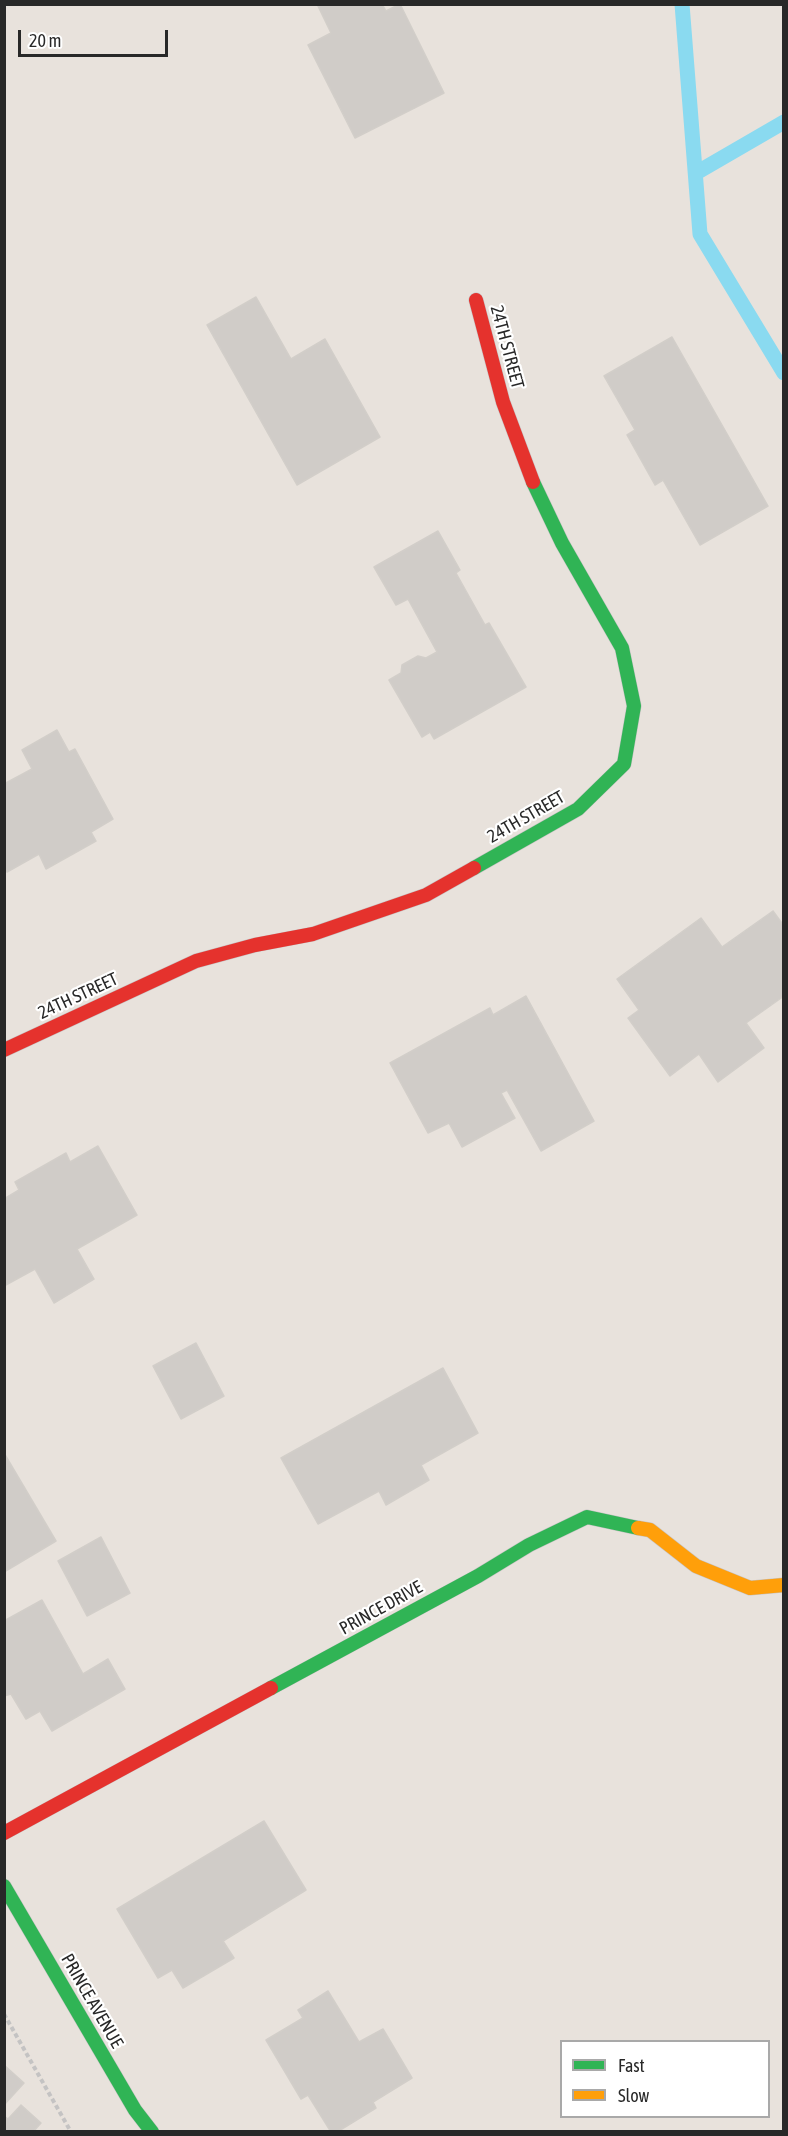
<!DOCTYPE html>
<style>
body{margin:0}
#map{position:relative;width:788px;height:2136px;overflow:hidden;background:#e8e2dc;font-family:"Asap Condensed",sans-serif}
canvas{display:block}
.frame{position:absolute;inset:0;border:6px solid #282828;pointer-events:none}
.legend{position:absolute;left:560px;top:2040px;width:210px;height:78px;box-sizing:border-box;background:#fff;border:2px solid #a9a9a9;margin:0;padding:8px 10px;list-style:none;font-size:18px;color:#282828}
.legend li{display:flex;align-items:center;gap:12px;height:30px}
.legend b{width:30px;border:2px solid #a9a9a9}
.scale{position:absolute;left:18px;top:30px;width:150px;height:27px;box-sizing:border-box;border:3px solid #282828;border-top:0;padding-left:8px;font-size:18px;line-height:21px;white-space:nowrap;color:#282828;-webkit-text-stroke:4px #fff;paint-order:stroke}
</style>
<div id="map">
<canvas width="788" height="2136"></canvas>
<div class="frame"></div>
<ul class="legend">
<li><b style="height:8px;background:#30b455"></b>Fast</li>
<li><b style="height:8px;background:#ff9f0a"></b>Slow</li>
</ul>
<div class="scale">20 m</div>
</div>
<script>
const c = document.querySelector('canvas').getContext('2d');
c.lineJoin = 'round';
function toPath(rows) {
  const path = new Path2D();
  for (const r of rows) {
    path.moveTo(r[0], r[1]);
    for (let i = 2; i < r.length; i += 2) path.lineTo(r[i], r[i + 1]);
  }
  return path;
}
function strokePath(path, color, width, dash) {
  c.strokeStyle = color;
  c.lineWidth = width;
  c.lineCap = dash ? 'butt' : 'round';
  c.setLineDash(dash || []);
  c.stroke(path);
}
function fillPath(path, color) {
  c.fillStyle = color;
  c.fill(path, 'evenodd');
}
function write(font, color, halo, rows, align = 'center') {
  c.font = font + ' "Asap Condensed",sans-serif';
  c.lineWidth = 4.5;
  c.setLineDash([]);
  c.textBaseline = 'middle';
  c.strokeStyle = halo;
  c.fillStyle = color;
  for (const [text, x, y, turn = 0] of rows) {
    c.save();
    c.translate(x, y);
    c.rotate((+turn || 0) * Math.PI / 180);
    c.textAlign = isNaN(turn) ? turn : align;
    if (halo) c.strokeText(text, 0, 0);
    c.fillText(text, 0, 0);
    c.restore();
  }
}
strokePath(toPath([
 [682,4,700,234,784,373],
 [696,173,784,122]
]), '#8adaf0', 15);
const building = toPath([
 [317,4,382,4,386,11,400,4,444,93,355,138,308,45,331,33,317,4],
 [256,297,291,359,325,339,380,437,297,485,207,325,256,297],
 [672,337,768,506,700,545,663,480,655,485,627,435,635,430,604,376,672,337],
 [438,531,460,570,456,573,485,625,489,623,526,687,434,739,430,732,422,737,389,680,401,673,402,665,418,656,426,658,437,652,408,599,396,605,374,567,438,531],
 [57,730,69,752,75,749,113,819,91,832,96,841,46,869,39,854,7,872,4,867,4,784,32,769,22,750,57,730],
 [773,911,784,926,784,996,746,1023,764,1048,718,1082,699,1054,670,1076,628,1018,639,1010,617,979,701,918,722,947,773,911],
 [526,996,594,1121,541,1151,507,1090,501,1093,515,1118,462,1147,449,1123,428,1133,390,1063,490,1008,493,1015,526,996],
 [98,1146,137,1215,77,1249,94,1279,54,1303,35,1269,4,1286,4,1199,19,1190,15,1182,66,1153,70,1162,98,1146],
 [196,1343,224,1396,181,1419,153,1366,196,1343],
 [443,1368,478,1433,421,1465,429,1480,386,1505,379,1491,318,1524,281,1458,443,1368],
 [4,1453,56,1541,4,1572,4,1453],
 [101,1537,130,1593,87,1616,58,1561,101,1537],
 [42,1600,83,1674,108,1659,125,1689,52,1731,40,1711,26,1719,11,1694,4,1696,4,1621,42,1600],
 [264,1821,306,1890,223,1941,234,1958,183,1988,172,1970,158,1978,117,1909,264,1821],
 [328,1991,359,2042,383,2029,412,2078,373,2102,376,2108,337,2132,331,2132,308,2095,301,2099,266,2040,303,2018,298,2010,328,1991],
 [4,2065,24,2083,4,2105,4,2065],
 [21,2105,41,2123,33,2132,4,2132,4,2116,8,2119,21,2105]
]);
fillPath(building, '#d0ccc8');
strokePath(building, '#d2cec9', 1.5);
const fast = toPath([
 [474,868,578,809,624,764,634,706,622,648,562,543,533,482],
 [271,1688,478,1576,529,1545,587,1517,638,1528],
 [4,1886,135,2110,152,2132]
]);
const slow = toPath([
 [638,1528,650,1530,696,1566,750,1588,784,1585]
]);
const jam = toPath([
 [476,300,503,402,533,482],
 [4,1050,196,961,255,945,313,934,426,895,474,868],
 [4,1833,271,1688]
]);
strokePath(fast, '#c5c2c3', 15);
strokePath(slow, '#c5c2c3', 15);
strokePath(jam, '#c5c2c3', 15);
strokePath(toPath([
 [4,2014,71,2132]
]), '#c4c3c3', 4, [4.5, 3]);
strokePath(fast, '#30b455', 14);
strokePath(slow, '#ff9f0a', 14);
strokePath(jam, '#e5322d', 14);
write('18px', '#282828', '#fff', [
 ["24TH STREET",507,347,75],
 ["24TH STREET",526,817,-30],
 ["24TH STREET",78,996,-25],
 ["PRINCE DRIVE",381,1608,-29],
 ["PRINCE AVENUE",92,2001,60]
]);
</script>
